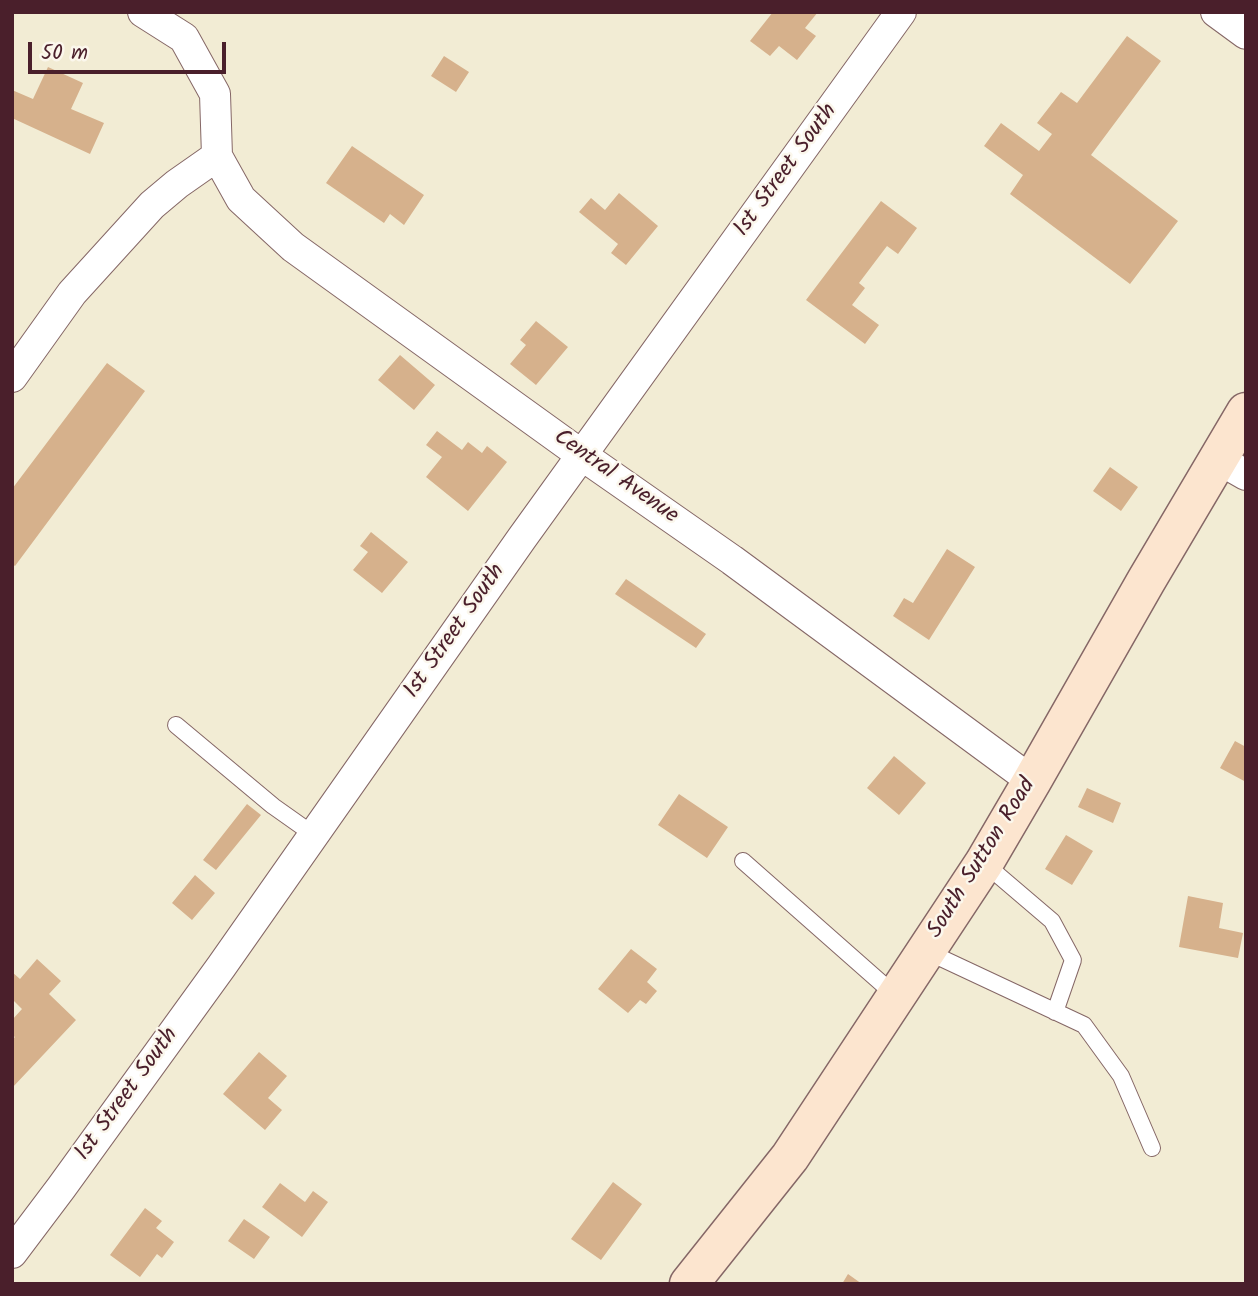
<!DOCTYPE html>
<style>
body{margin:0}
#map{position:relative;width:1258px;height:1296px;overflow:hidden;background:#f2ecd4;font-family:Kalam,sans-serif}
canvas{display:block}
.frame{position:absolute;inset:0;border:14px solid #4a1f2b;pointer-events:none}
.scale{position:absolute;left:28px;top:42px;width:198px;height:32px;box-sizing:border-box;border:4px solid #4a1f2b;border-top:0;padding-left:9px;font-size:21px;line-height:24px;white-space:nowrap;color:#4a1f2b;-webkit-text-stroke:5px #fbf7ec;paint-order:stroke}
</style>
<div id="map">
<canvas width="1258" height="1296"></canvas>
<div class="frame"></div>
<div class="scale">50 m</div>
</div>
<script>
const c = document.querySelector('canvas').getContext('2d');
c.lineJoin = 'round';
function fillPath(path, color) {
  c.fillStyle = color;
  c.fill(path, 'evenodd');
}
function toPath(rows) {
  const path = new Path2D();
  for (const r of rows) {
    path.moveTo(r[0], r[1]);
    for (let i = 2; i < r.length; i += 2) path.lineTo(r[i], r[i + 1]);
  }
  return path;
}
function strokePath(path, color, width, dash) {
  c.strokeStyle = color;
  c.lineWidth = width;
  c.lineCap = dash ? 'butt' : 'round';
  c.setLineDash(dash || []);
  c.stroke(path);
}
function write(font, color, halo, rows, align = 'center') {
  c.font = font + ' Kalam,sans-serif';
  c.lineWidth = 5;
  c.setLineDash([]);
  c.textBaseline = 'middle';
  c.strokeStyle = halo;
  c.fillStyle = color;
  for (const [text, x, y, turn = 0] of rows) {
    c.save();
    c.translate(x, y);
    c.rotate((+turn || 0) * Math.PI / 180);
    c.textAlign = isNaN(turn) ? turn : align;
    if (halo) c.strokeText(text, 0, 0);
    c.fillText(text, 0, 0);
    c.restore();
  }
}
fillPath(toPath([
 [773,12,818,12,805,28,816,36,797,60,779,46,770,56,750,41],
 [1127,36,1161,61,1091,155,1178,221,1130,284,1010,194,1023,175,984,146,1001,123,1039,151,1052,134,1037,123,1061,92,1077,103],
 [444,56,469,72,456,92,431,76],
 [48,67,83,83,71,109,104,123,90,154,12,118,12,90,33,99],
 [352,146,424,195,404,225,390,214,384,223,326,183],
 [619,193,658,226,626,265,611,253,618,244,579,212,591,198,605,210],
 [881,201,917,228,898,254,887,246,859,283,865,288,852,305,879,325,865,344,806,300],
 [536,321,568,347,536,385,510,364,526,345,520,340],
 [400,355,435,385,414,410,378,380],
 [107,363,145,391,15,566,12,564,12,489],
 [437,431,462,450,468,442,482,453,487,446,507,462,468,511,426,477,442,457,426,445],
 [1110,467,1138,487,1121,511,1093,491],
 [371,532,408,562,382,593,353,570,368,552,360,546],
 [947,549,975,567,929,640,893,616,904,598,913,603],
 [626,579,706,634,696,648,615,594],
 [1235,741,1246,747,1246,782,1220,768],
 [894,756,926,783,899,815,867,788],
 [1087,788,1121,803,1113,823,1078,807],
 [679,794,728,827,707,858,658,825],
 [247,804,261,815,216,870,203,860],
 [1066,835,1093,851,1072,885,1045,869],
 [195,875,215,893,192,920,172,903],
 [1188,896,1223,903,1219,928,1243,933,1238,958,1179,947],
 [631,949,657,969,647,982,657,991,646,1004,640,1000,628,1013,598,989],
 [37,959,61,981,49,994,76,1020,12,1088,12,1040,15,1037,12,1035,12,1020,22,1009,12,999,12,972,20,979],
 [259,1052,287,1076,268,1098,282,1110,265,1130,223,1094],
 [613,1182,642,1204,601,1260,571,1239],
 [280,1183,305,1202,313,1191,328,1202,302,1237,262,1207],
 [145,1208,162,1221,156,1228,174,1242,162,1258,157,1254,140,1277,110,1255],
 [244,1219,270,1237,254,1259,228,1241],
 [848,1274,862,1284,842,1284]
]), '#d6b18c');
const service = toPath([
 [176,725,273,806,314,835],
 [743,861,896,996],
 [984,863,1052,921,1073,960,1055,1012],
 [926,951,1084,1025,1121,1076,1152,1148]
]);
const minor = toPath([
 [143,12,184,38,215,94,217,156,241,199,293,247,583,456,732,560,1032,781],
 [1216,12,1246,34],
 [12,377,72,293,152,205,177,184,217,156],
 [1218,459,1246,475],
 [12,1253,61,1188,221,967,522,538,901,12]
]);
const secondary = toPath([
 [689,1284,790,1157,984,863,1032,781,1146,581,1246,412]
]);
strokePath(service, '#856766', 18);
strokePath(minor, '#856766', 32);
strokePath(secondary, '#856766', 41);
strokePath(service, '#fff', 16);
strokePath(minor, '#fff', 30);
strokePath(secondary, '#fce5cf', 38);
write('23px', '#4a1f2b', '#fbf7ec', [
 ["1st Street South",787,171,-54],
 ["Central Avenue",615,478,35],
 ["1st Street South",456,632,-55],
 ["South Sutton Road",983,859,-58],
 ["1st Street South",128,1095,-54]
]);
</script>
